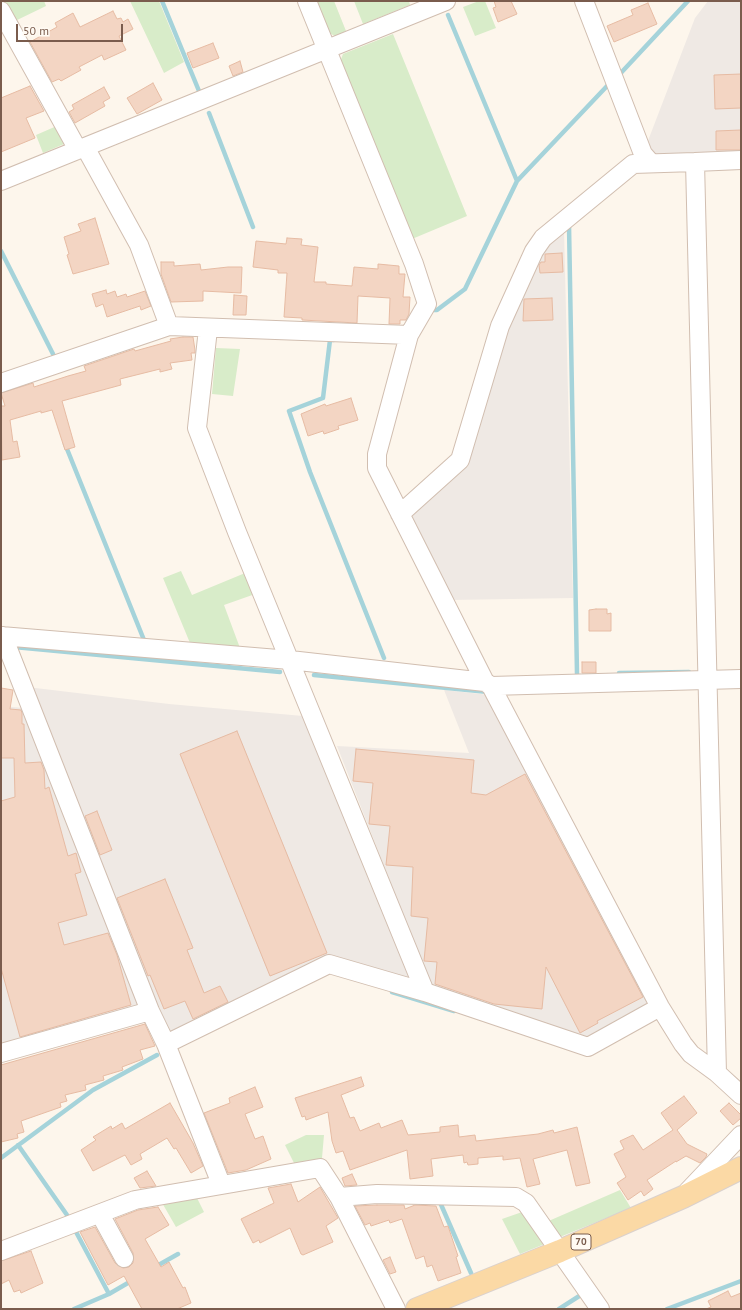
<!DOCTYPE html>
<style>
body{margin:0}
#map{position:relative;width:742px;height:1310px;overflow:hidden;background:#fdf6ec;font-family:"PT Sans",sans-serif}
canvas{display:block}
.frame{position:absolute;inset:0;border:2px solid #7a5c4d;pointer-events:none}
.scale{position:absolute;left:16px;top:24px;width:107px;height:18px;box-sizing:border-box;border:2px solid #7a5c4d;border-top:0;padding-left:5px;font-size:12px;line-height:14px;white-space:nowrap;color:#7a5c4d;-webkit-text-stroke:3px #fffaf3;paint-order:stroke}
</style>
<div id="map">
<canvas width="742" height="1310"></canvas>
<div class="frame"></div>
<div class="scale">50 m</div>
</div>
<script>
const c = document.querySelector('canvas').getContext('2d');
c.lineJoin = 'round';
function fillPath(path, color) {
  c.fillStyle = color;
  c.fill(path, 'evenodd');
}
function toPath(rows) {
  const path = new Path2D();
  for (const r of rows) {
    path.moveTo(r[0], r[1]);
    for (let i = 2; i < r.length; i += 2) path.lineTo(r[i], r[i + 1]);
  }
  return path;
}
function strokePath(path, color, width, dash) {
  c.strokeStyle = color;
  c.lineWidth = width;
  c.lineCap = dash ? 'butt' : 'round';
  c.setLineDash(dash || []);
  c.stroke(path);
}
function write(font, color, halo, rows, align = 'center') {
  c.font = font + ' "PT Sans",sans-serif';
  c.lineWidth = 3.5;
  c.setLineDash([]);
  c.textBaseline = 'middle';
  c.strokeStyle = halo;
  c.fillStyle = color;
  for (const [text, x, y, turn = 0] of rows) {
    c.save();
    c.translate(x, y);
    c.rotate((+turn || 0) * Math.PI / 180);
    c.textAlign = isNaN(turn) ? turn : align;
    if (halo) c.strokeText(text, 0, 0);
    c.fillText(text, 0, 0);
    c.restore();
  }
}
fillPath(toPath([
 [708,1,741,1,741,155,657,157,646,146,695,18],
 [564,230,573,598,451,600,409,519,410,510,461,467,506,327,541,249],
 [27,687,169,704,303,716,411,983,329,960,178,1033,168,1031,162,1023],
 [444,690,490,695,653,1003,589,1040,433,991,337,746,469,753],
 [1,706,24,708,143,1008,1,1046]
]), '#efe9e4');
fillPath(toPath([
 [1,1,44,1,46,6,13,22],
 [130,1,159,1,184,62,164,73],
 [314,1,334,1,346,31,335,36,327,32],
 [354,1,409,1,410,5,363,24],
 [479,1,485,1,496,28,475,36,463,7],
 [393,34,467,216,412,239,340,62,343,54],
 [59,125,66,138,64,144,43,153,36,135],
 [216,348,240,349,233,396,212,394],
 [181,571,192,595,250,571,258,593,224,605,240,648,190,643,163,578],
 [306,1135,324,1135,322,1158,319,1162,296,1167,285,1145],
 [620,1190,631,1208,555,1239,544,1223],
 [195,1194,204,1212,176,1227,161,1201],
 [525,1211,547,1243,520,1254,502,1219]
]), '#d8ecc9');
strokePath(toPath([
 [162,1,199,91],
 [448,15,517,181],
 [619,75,688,1],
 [209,113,253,227],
 [569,225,577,674],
 [1,251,53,354],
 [431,310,437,310,465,289,517,181,608,85],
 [334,340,330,340,323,398,289,411,310,472,384,658],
 [65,444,144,640],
 [14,647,280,672],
 [619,673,689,672],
 [314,675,488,692],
 [392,992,454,1011],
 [18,1145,67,1215],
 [1,1158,93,1090,157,1055],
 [439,1200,471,1273],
 [75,1230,109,1294,133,1280],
 [155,1267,178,1254],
 [74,1309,109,1294],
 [559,1309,584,1293],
 [667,1309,741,1281]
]), '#a5d3da', 4.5);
const building = toPath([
 [494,1,511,1,517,14,498,22,493,8,496,7,494,1],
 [648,3,657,24,614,42,607,26,633,15,631,10,648,3],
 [113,11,117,19,121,18,123,22,128,19,133,29,119,36,126,50,104,60,102,55,79,67,81,70,61,81,59,79,52,82,30,42,57,27,55,23,73,13,80,27,113,11],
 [213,43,219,58,193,68,187,53,213,43],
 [240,61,243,72,233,76,229,66,240,61],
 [741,74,741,108,715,109,714,75,741,74],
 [153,83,162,100,137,114,127,98,153,83],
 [30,86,44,111,26,118,35,138,1,152,1,98,30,86],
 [104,87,110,98,103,102,105,106,75,123,69,112,74,109,72,105,104,87],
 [741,130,741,150,716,150,716,131,741,130],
 [95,218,109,264,73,274,67,255,69,254,64,237,81,231,78,224,95,218],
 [287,238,302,239,301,245,318,247,314,282,326,282,326,284,352,286,354,267,378,269,378,264,399,266,399,274,405,274,403,297,410,297,409,314,406,320,400,320,400,324,389,324,390,298,358,296,357,323,302,320,302,318,284,317,287,273,278,273,278,270,253,267,256,241,286,244,287,238],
 [562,253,563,272,540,273,539,265,541,262,545,262,545,254,562,253],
 [161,262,174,262,174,266,200,264,201,270,228,267,242,267,241,293,203,291,203,301,171,302,161,274,161,262],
 [106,290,107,294,115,291,117,297,126,294,127,297,145,291,151,306,141,310,140,306,107,317,103,304,96,307,92,294,106,290],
 [234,295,247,296,246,315,233,315,234,295],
 [552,298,553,320,523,321,524,299,552,298],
 [183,337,193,337,195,350,195,353,191,353,192,360,170,363,172,369,160,372,160,369,120,379,121,385,62,401,75,447,65,450,52,410,41,413,41,411,10,420,13,442,17,441,20,457,2,460,1,406,5,406,1,393,33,383,34,387,68,376,86,371,84,366,134,349,135,351,171,341,170,339,183,337],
 [351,398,358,420,338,426,339,429,324,434,323,431,308,436,301,414,325,404,326,406,351,398],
 [596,609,607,609,607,614,611,613,611,631,589,631,589,610,596,609],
 [582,662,596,662,596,673,582,673,582,662],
 [1,688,13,690,10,709,21,710,22,713,22,724,24,724,25,763,41,762,44,770,45,789,49,787,68,856,76,853,81,872,75,874,87,915,58,923,64,945,108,933,117,955,131,1005,20,1037,1,968,1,801,15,797,14,758,1,758,1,688],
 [237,731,327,953,270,976,180,754,237,731],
 [356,749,474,760,471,793,486,795,525,774,643,997,597,1021,598,1023,580,1033,546,967,542,1009,494,1004,435,984,437,962,424,961,428,918,411,916,413,867,386,865,390,826,369,824,373,783,353,781,356,749],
 [97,811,112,850,100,855,85,816,97,811],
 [165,879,193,948,187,950,204,993,220,986,228,1002,193,1019,185,1001,164,1009,150,975,148,976,117,898,165,879],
 [145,1024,155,1046,140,1050,143,1059,122,1067,123,1070,103,1076,104,1080,85,1085,86,1090,65,1095,67,1101,60,1103,61,1107,21,1121,24,1132,17,1134,18,1138,1,1142,1,1065,145,1024],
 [361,1077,364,1086,341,1095,350,1118,354,1117,360,1131,379,1123,381,1128,402,1120,408,1135,440,1132,440,1127,458,1125,459,1137,475,1135,476,1141,538,1134,553,1130,554,1133,577,1127,590,1183,576,1186,567,1150,533,1159,540,1184,527,1187,520,1158,503,1160,503,1156,478,1158,478,1164,468,1165,467,1162,464,1163,463,1155,431,1159,433,1176,410,1179,407,1150,350,1170,343,1151,336,1153,332,1141,328,1112,306,1120,305,1116,302,1117,295,1098,361,1077],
 [255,1087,263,1107,245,1114,255,1139,263,1136,271,1159,246,1170,228,1173,204,1113,230,1103,229,1098,255,1087],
 [684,1096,697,1113,677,1130,687,1144,707,1154,706,1157,700,1163,686,1156,676,1162,676,1161,647,1180,653,1189,644,1196,641,1191,628,1200,617,1183,626,1177,614,1154,624,1149,620,1141,633,1135,643,1150,673,1130,661,1113,684,1096],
 [170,1103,193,1143,203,1166,191,1173,176,1148,174,1149,167,1138,140,1154,142,1159,131,1165,125,1155,93,1171,81,1150,96,1140,93,1137,111,1126,112,1129,122,1123,125,1129,170,1103],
 [729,1103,741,1115,741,1118,733,1125,720,1111,729,1103],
 [147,1171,156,1186,140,1188,134,1178,147,1171],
 [352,1174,357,1185,345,1186,342,1178,352,1174],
 [291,1184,298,1202,320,1187,338,1218,326,1226,333,1242,303,1255,301,1254,290,1228,260,1243,259,1240,253,1243,241,1219,274,1203,268,1188,291,1184],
 [377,1205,404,1205,405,1209,415,1205,436,1206,444,1227,448,1226,458,1256,456,1257,461,1273,438,1281,432,1265,427,1267,424,1256,416,1259,402,1219,390,1223,389,1220,371,1226,370,1223,365,1225,355,1206,377,1205],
 [158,1207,169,1225,145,1239,161,1267,169,1262,183,1288,185,1287,191,1303,177,1309,142,1309,124,1276,108,1285,80,1232,95,1227,115,1263,123,1268,129,1267,133,1263,133,1253,115,1219,138,1210,158,1207],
 [31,1251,43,1283,21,1293,20,1290,14,1292,9,1280,1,1284,1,1261,31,1251],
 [390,1257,396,1272,390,1274,383,1260,390,1257],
 [728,1291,731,1297,741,1293,741,1309,706,1309,711,1307,708,1301,728,1291]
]);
fillPath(building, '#f3d5c3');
strokePath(building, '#e6bba3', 1);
const minor = toPath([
 [584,1,643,154,651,163],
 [1,11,78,150],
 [85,147,139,245,169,326],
 [695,162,741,160],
 [1,181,446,1],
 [208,329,197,428,237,532,425,992],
 [409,335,377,454,377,468,485,682],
 [1,383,169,326,409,335,427,304,414,264,307,1],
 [400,514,460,460,500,326,534,251,543,238,633,164,695,162,717,1073],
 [1,636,290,660,485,682,491,686,660,1007,683,1044,691,1054,717,1073,741,1095],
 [3,636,150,1011,166,1044,329,964,425,992,588,1047,660,1007],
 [491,686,741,679],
 [166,1044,221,1184],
 [1,1053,150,1011],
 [688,1191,741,1135],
 [339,1197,377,1194,516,1197,526,1203,600,1309],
 [100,1214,124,1258],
 [1,1251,135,1200,320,1168,339,1197,396,1309]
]);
const major = toPath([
 [417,1309,560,1251,683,1197,741,1168]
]);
strokePath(minor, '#d1beb0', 20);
strokePath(major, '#dad1cd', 24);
strokePath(minor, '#fff', 18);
strokePath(major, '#fbd9a5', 22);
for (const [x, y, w] of [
 [581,1242,20]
]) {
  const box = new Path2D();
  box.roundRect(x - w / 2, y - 8, w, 16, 3);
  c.fillStyle = '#fffaf3';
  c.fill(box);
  strokePath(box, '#7a5c4d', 1);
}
write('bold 10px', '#7a5c4d', null, [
 ["70",581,1242]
]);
</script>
